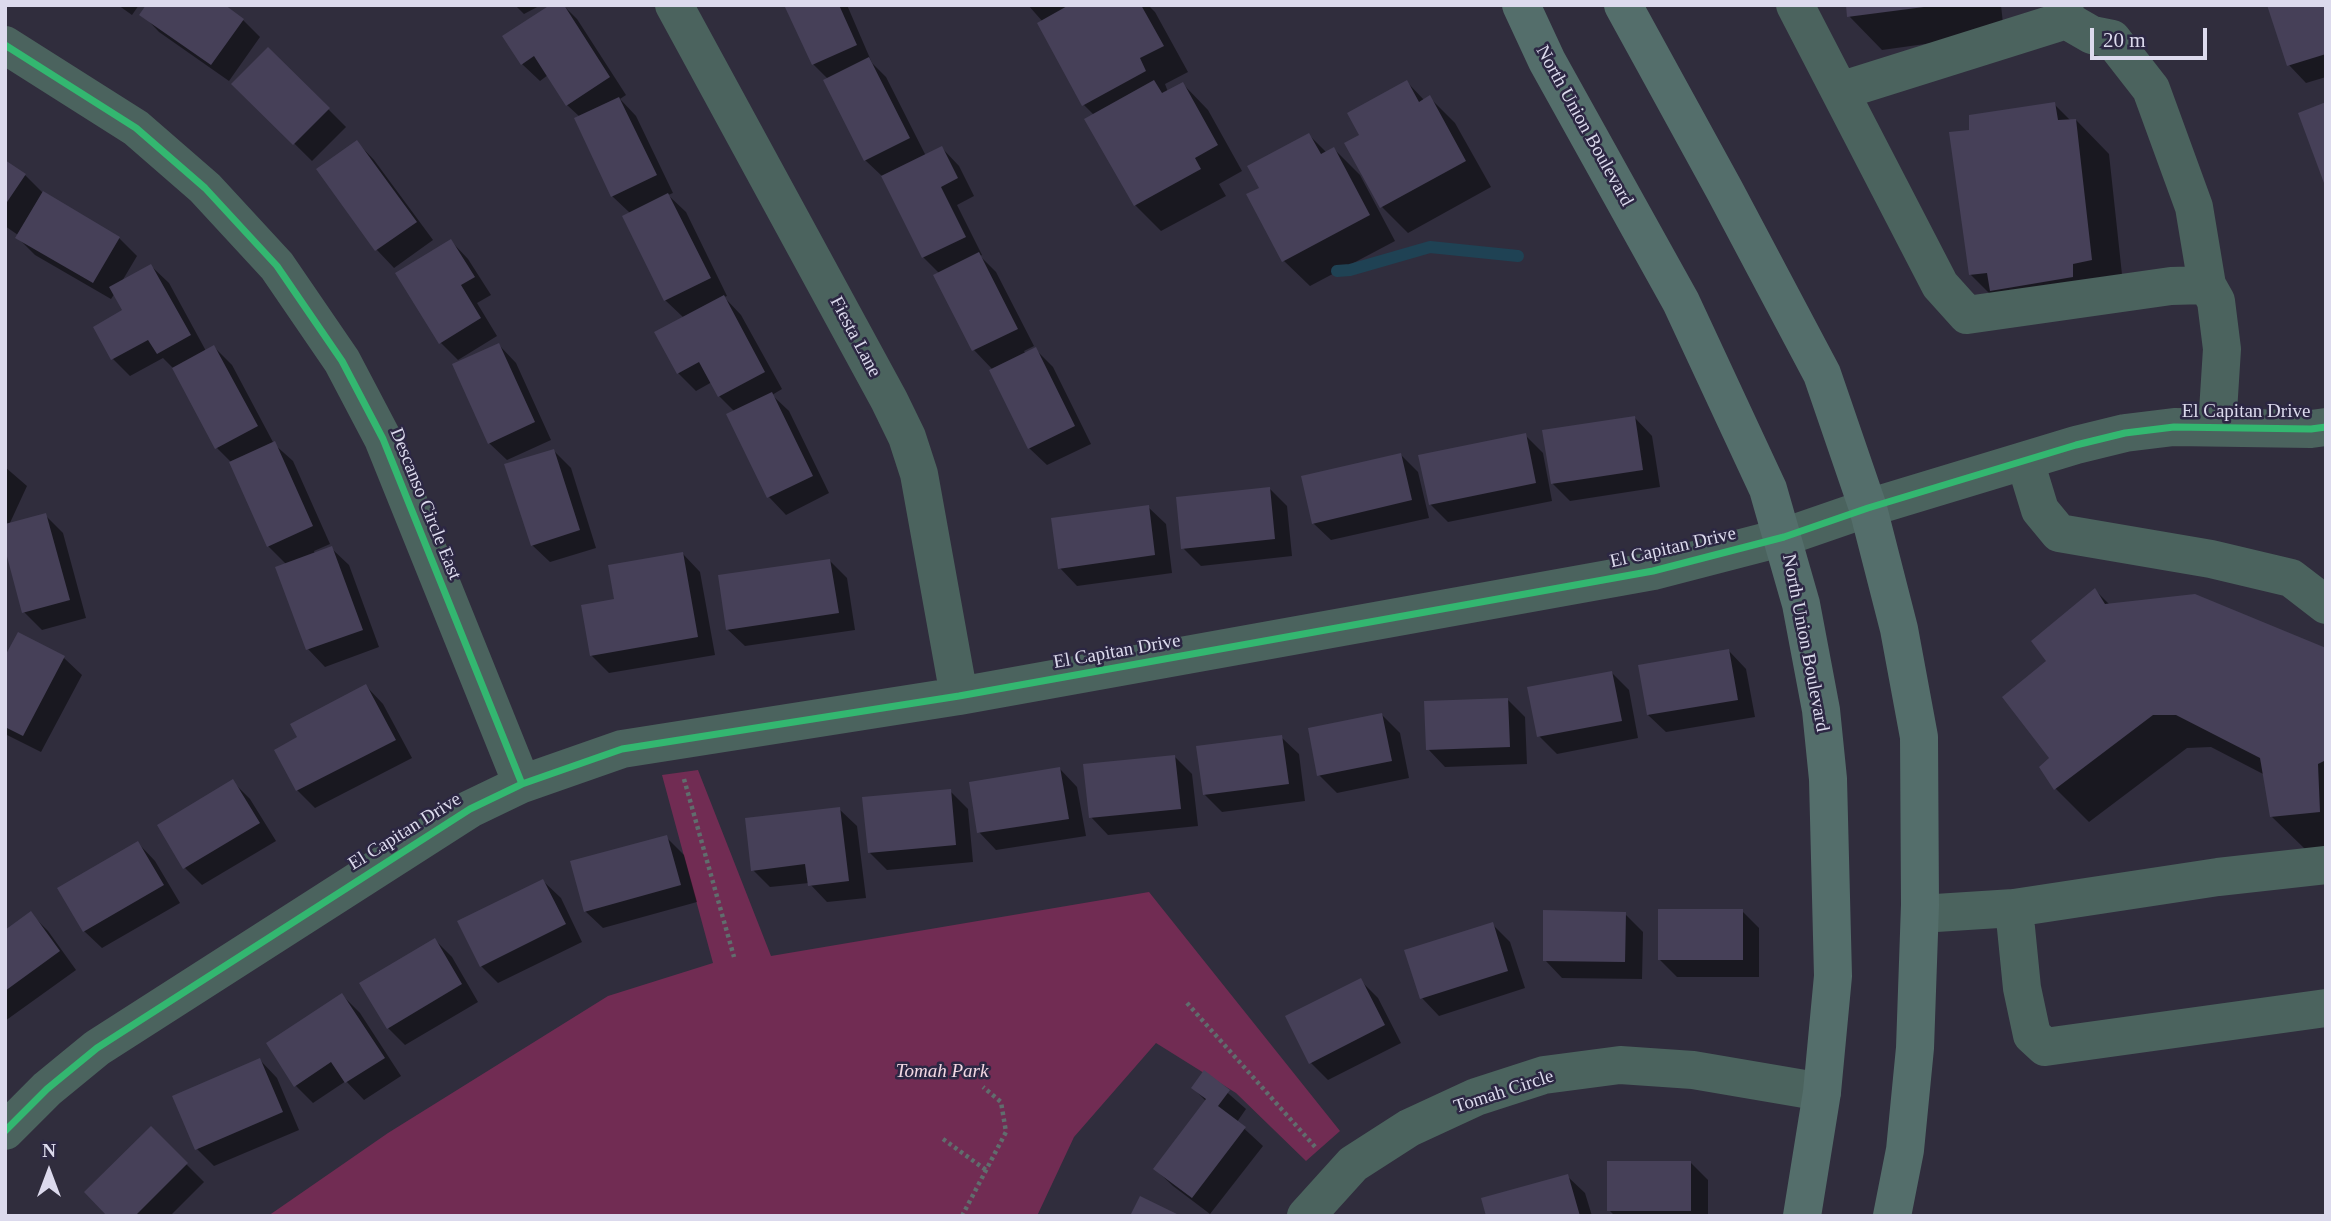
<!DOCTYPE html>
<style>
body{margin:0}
#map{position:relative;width:2331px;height:1221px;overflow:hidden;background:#302d3d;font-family:"Times New Roman",serif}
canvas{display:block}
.frame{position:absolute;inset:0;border:7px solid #dcdaed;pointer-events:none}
.north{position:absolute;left:14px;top:1137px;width:70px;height:70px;-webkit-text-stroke:5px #2c2743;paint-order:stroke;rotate:0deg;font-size:19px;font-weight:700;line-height:28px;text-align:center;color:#dcdaed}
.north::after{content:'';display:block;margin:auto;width:24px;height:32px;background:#dcdaed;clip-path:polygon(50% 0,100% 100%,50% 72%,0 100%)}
.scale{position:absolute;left:2090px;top:28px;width:117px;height:32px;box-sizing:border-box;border:4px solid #dcdaed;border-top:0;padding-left:9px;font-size:21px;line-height:24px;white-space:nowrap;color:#dcdaed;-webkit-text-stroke:5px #2c2743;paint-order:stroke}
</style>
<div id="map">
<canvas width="2331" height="1221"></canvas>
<div class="frame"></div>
<div class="north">N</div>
<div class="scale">20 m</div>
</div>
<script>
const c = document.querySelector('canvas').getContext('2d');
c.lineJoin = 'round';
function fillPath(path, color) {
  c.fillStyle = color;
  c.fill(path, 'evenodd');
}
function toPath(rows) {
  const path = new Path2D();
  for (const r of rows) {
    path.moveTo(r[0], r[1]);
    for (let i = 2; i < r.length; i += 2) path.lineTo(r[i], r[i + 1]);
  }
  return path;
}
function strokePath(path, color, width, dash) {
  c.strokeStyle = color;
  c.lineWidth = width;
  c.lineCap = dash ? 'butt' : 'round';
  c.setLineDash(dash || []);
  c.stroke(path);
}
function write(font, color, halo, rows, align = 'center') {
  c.font = font + ' "Times New Roman",serif';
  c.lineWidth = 5;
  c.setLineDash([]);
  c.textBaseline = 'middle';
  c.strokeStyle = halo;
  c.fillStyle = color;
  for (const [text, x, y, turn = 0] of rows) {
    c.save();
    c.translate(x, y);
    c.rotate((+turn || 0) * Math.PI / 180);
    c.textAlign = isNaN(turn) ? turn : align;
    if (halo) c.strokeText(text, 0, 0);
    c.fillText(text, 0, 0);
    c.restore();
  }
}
fillPath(toPath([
 [698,770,771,956,1149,892,1340,1131,1306,1161,1236,1093,1156,1043,1074,1137,1037,1216,268,1216,388,1133,608,996,713,963,662,775]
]), '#712c53');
fillPath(toPath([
 [118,5,139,5,132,15],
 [515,5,541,5,524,14],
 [563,5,577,19,626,95,620,99,636,116,673,193,668,195,686,212,727,296,724,297,741,315,782,389,772,395,789,411,829,493,786,515,769,497,728,415,735,412,719,396,712,382,696,391,678,373,684,318,665,300,630,213,612,196,580,117,567,105,548,75,540,81,522,64],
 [786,5,847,5,872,63,886,77,926,156,942,148,959,166,974,196,957,205,982,255,980,256,996,272,1034,346,1024,351,1026,354,1036,350,1053,367,1091,444,1047,465,1029,448,993,370,974,350,935,275,939,273,923,257,883,177,865,160,828,79,813,64],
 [1028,5,1148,5,1155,12,1188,72,1165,84,1168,92,1183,84,1208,110,1242,171,1219,184,1226,196,1161,231,1135,205,1094,115,1084,105,1043,22],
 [1847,5,2001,5,2004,33,1882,50,1849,16],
 [2326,5,2326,77,2306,83,2289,65],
 [142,14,243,20,260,37,229,81,159,32],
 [268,49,346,127,312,161,234,84],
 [1407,82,1424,100,1429,97,1455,123,1491,187,1408,233,1382,207,1346,143,1361,136],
 [2054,104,2071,121,2076,120,2109,154,2124,293,2003,307,1970,274,1970,132],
 [1309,135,1327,153,1334,149,1360,175,1395,241,1310,286,1284,261,1261,188],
 [357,142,374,160,433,240,394,268,377,250,319,170],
 [5,162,25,175,42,192,119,238,137,256,121,283,151,266,169,283,206,351,214,347,232,365,274,444,293,461,330,544,314,551,315,554,331,548,349,565,379,647,325,667,308,649,278,568,286,564,268,546,230,461,217,448,175,370,163,358,130,376,113,359,125,311,115,293,111,299,35,255,17,237,18,235,5,226],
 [451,241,468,259,491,295,477,303,497,336,458,360,440,342],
 [499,345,516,363,551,440,507,460,489,443],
 [1635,418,1652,436,1660,487,1570,501,1552,483],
 [1525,435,1543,453,1552,501,1448,522,1430,504],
 [554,451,571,468,596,548,550,562,532,545],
 [1401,455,1418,472,1429,518,1331,540,1313,523],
 [5,467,27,486,9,525,45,515,63,533,86,618,42,630,24,612,5,542],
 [1269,488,1287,506,1292,556,1201,566,1183,548],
 [1148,507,1166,524,1172,573,1077,586,1060,568],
 [683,554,700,572,715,655,609,673,591,655,616,600],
 [830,561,847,578,855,630,745,646,727,629],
 [2095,590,2110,605,2326,650,2326,847,2305,849,2271,816,2265,775,2211,747,2187,748,2089,822,2056,789,2041,767,2051,758,2049,661],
 [1729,651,1746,669,1755,717,1666,732,1648,715],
 [64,658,82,675,41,752,5,734,5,660],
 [1611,672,1629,690,1638,738,1557,754,1539,736],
 [366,686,383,704,412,758,315,808,297,790,299,738],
 [1508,700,1525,717,1527,764,1445,767,1428,749],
 [1382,715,1400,733,1409,778,1337,793,1319,775],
 [1281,737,1299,754,1305,801,1222,812,1204,794],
 [1175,757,1192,774,1198,826,1108,835,1091,817],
 [1060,769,1077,787,1086,836,996,850,979,832],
 [232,781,250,799,276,841,202,885,185,868],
 [950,791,968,809,973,862,887,870,869,852],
 [839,809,857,826,866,898,827,902,809,883,770,887,753,870],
 [666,837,684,855,697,902,603,928,585,911],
 [138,843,155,861,180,903,102,948,84,931],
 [543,881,561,898,582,942,498,983,481,966],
 [1742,911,1759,928,1759,977,1677,977,1659,959],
 [30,913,48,931,76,970,5,1021,5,932],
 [1625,914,1643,932,1642,979,1562,978,1545,960],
 [1492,924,1510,942,1525,988,1439,1016,1422,998],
 [435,940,452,957,478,1002,405,1045,388,1028],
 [1360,980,1378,998,1401,1043,1328,1080,1311,1063],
 [342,995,360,1013,401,1076,364,1100,346,1081,313,1103,295,1085],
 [260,1060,277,1078,299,1130,214,1166,197,1149],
 [1205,1073,1246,1109,1237,1122,1263,1146,1210,1214,1173,1186,1155,1169,1206,1101,1193,1088],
 [151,1129,204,1182,170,1216,110,1216],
 [1690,1162,1708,1180,1708,1216,1615,1216,1609,1210],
 [1567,1176,1585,1193,1592,1216,1488,1216]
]), '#0007');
strokePath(toPath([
 [1337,271,1350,270,1430,247,1518,256]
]), '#1f4254', 12);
fillPath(toPath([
 [146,5,225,5,244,19,211,65,139,15],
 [550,5,564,5,610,77,566,106,534,56,521,65,502,36],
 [784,5,839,5,857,45,812,65],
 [1069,5,1141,5,1164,46,1140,58,1146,71,1082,106,1037,23],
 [1846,5,1924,5,1924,7,1847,17],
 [2267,5,2326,5,2326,54,2287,66],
 [268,47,330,108,293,145,231,84],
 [869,57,910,138,864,161,823,80],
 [1154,80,1162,93,1183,82,1218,145,1195,158,1201,169,1134,206,1084,119],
 [1407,80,1419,102,1430,95,1466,161,1380,208,1344,143,1359,135,1347,113],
 [619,97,657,175,611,197,574,118],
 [2055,102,2058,120,2076,119,2092,260,2073,264,2073,277,1990,291,1987,273,1969,275,1949,132,1969,130,1969,115],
 [2326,102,2326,182,2324,183,2298,113],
 [1309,133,1321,154,1334,147,1370,215,1282,262,1246,194,1259,188,1247,166],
 [357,140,417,222,375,251,316,169],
 [942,146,958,178,941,187,966,237,922,258,881,176],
 [5,160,26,174,5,205],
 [43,191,120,237,93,283,15,238],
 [668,193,711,278,664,301,622,216],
 [451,239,475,277,461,285,481,318,439,344,395,273],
 [979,252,1018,329,972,351,933,275],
 [151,264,191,335,157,354,148,340,111,360,93,327,122,310,109,287],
 [724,295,765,372,718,397,699,362,677,374,654,332],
 [499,343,535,422,488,444,452,364],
 [214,345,258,426,215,449,172,368],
 [1036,347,1075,426,1028,449,989,370],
 [772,392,813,476,767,498,726,414],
 [1635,416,1643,470,1551,484,1542,430],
 [1526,433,1536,483,1429,505,1418,455],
 [275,441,313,526,267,547,229,462],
 [554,449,580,530,531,546,504,464],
 [1401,453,1412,500,1312,524,1301,476],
 [1270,487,1275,539,1181,549,1176,497],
 [1149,505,1155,555,1058,569,1051,518],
 [46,513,70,600,22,613,5,549,5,524],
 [332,546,363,630,306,650,275,567],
 [683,552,698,637,590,656,581,605,614,599,608,565],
 [830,559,839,613,726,630,718,575],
 [2095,588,2105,604,2195,594,2326,648,2326,760,2318,764,2320,812,2270,817,2260,758,2176,715,2153,715,2054,790,2039,767,2049,758,2002,697,2046,661,2031,641],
 [18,632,65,656,23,736,5,727,5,656],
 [1729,649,1738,700,1647,715,1638,665],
 [1612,671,1622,721,1537,737,1527,687],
 [366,684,396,740,296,791,274,750,297,737,290,724],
 [1508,698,1510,747,1426,750,1424,701],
 [1382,713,1392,761,1317,776,1308,728],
 [1282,735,1289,784,1203,795,1196,746],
 [1175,755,1181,809,1089,818,1083,764],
 [1060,767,1069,819,977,833,969,782],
 [233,779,260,823,183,869,157,825],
 [951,789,956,845,868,853,862,797],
 [840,807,849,881,808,886,805,864,751,871,745,818],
 [667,835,681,885,584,912,570,861],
 [138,841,164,885,83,932,57,888],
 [543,879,566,924,480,967,457,921],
 [1658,909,1743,909,1743,960,1658,960],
 [1543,910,1626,912,1625,962,1543,961],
 [31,911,60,951,5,991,5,930],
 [1493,922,1508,971,1420,999,1404,950],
 [435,938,462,984,387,1029,359,983],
 [1361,978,1385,1025,1309,1064,1285,1016],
 [342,993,385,1058,345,1083,331,1062,294,1087,266,1043],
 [260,1058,283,1112,195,1150,172,1096],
 [1204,1070,1230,1090,1218,1106,1246,1127,1192,1198,1153,1169,1206,1099,1191,1088],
 [151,1126,188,1163,135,1216,107,1216,84,1192],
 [1607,1161,1691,1161,1691,1211,1607,1211],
 [1568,1174,1580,1216,1486,1216,1481,1198],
 [1140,1196,1181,1216,1130,1216]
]), '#464058');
strokePath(toPath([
 [684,779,734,957],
 [1187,1003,1317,1149],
 [943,1139,986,1170],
 [962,1216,1006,1132,1001,1102,983,1087]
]), '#606d6d', 4.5, [3.5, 3.5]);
strokePath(toPath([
 [674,5,889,400,907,437,919,474,959,696],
 [1795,5,1940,285,1967,315,2171,286,2207,285,2216,301,2222,349,2217,427],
 [2064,5,2066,20,2092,35,2112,39,2151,89,2194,207,2207,285],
 [5,45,136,128,205,188,277,266,342,361,383,439,522,784],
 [1840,91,2066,20],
 [2025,461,2040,510,2059,533,2211,559,2291,578,2326,605],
 [2014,908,2022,988,2032,1035,2045,1047,2326,1008],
 [1920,914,2014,908,2218,877,2326,865],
 [5,1131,47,1089,97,1048,470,809,522,784,622,749,959,696,1653,571,1784,537,1868,508,2076,445,2125,433,2174,427,2311,429,2326,427],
 [1306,1216,1353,1164,1409,1128,1476,1097,1544,1075,1620,1065,1693,1070,1822,1092]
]), '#4b635e', 38);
strokePath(toPath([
 [1521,5,1547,61,1681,302,1768,489,1801,604,1821,710,1828,779,1833,976,1822,1092,1802,1216],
 [1623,5,1725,191,1822,374,1868,508,1899,629,1919,737,1920,905,1915,1048,1905,1150,1892,1216]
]), '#546e6b', 38);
strokePath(toPath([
 [5,45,136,128,205,188,277,266,342,361,383,439,522,784],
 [5,1131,47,1089,97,1048,470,809,522,784,622,749,959,696,1653,571,1784,537,1868,508,2076,445,2125,433,2174,427,2311,429,2326,427]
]), '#33b770', 7);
write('19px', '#dcdaed', '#2c2743', [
 ["North Union Boulevard",1584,126,61],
 ["Fiesta Lane",855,337,62],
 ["El Capitan Drive",2246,412],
 ["Descanso Circle East",425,504,68],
 ["El Capitan Drive",1673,548,-13],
 ["North Union Boulevard",1805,643,79],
 ["El Capitan Drive",1117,652,-10],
 ["El Capitan Drive",405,832,-32],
 ["Tomah Circle",1504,1092,-18]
]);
write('italic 19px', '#f3d8e3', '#2c2743', [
 ["Tomah Park",942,1072]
]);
</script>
